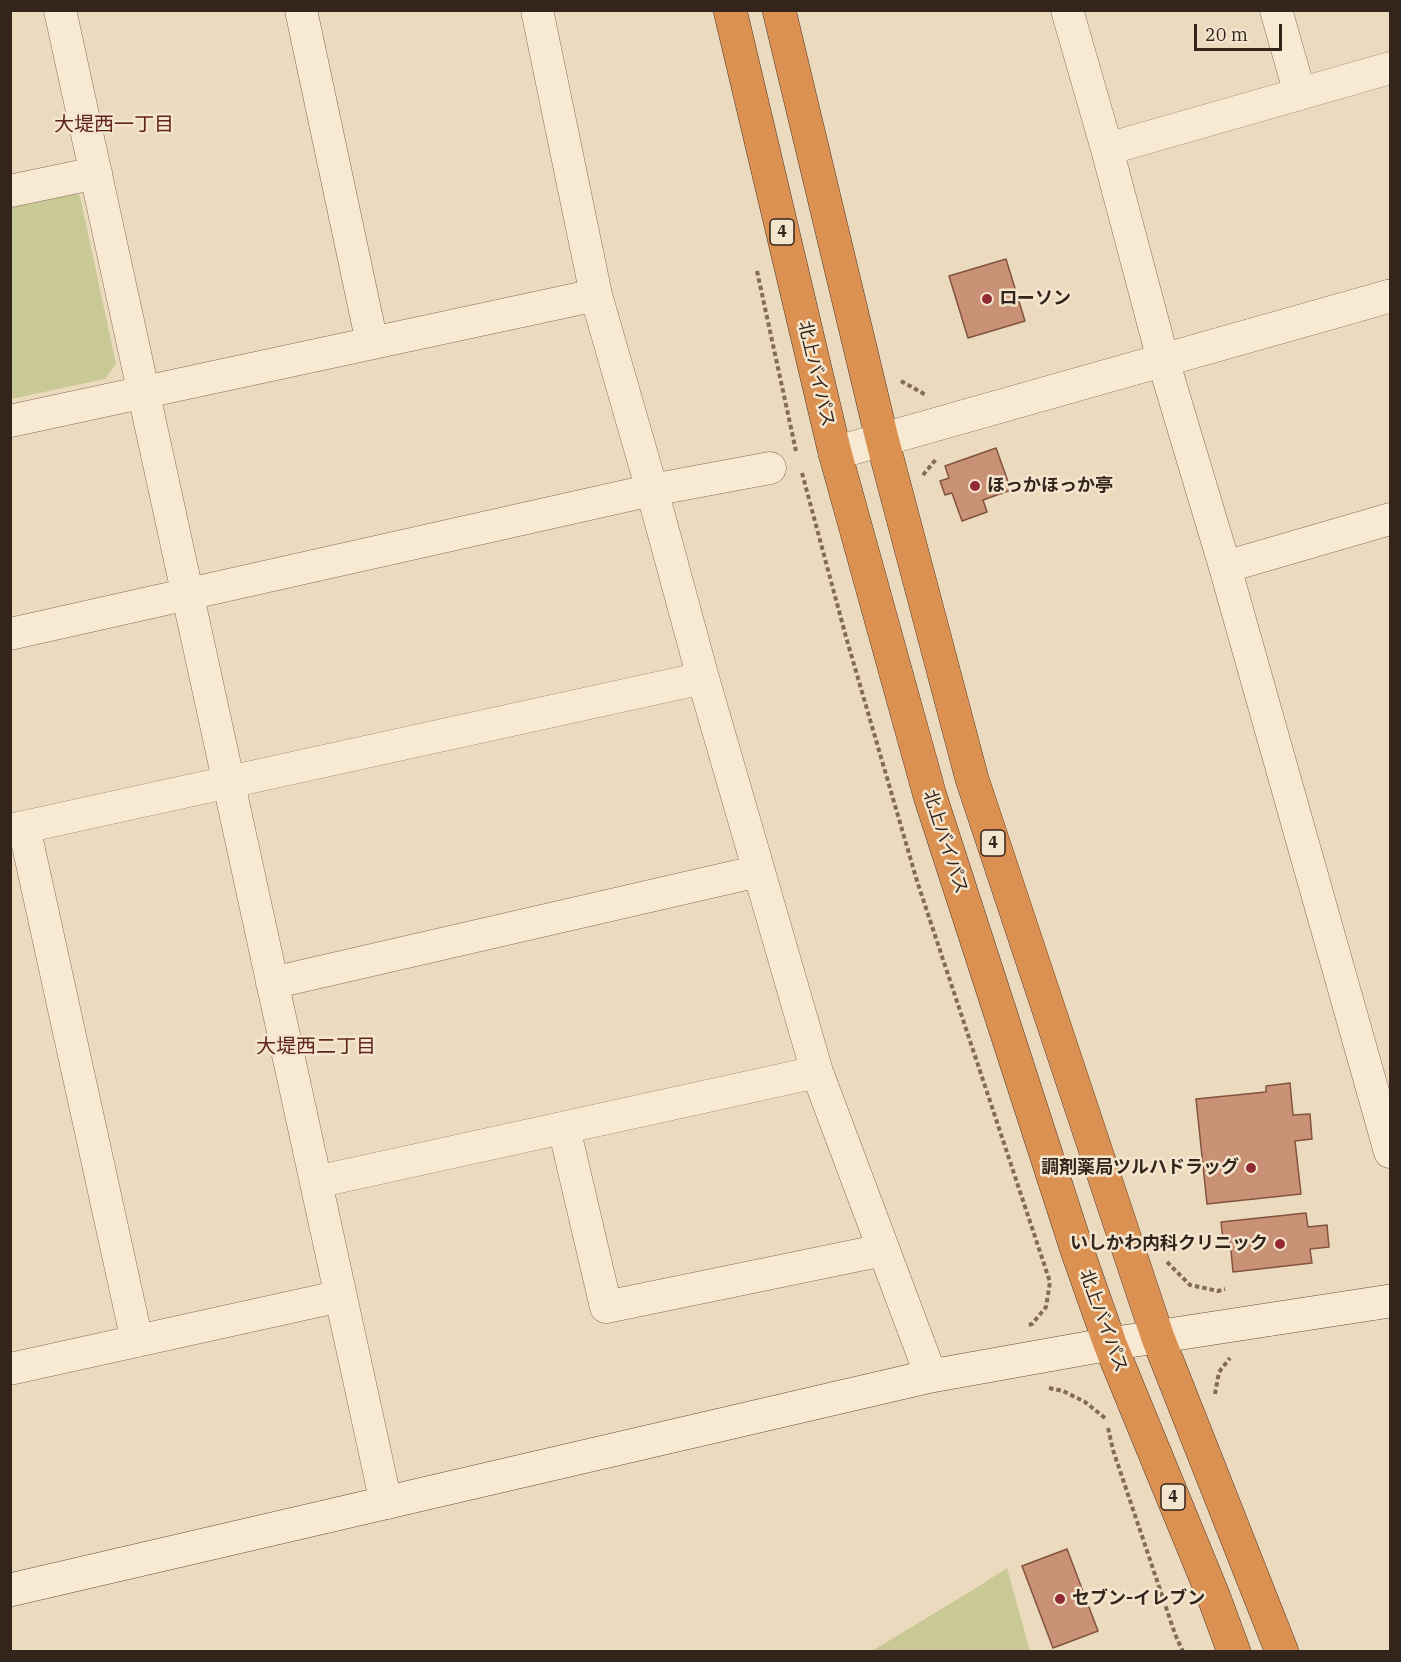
<!DOCTYPE html>
<meta charset="utf-8">
<style>
body{margin:0}
#map{position:relative;width:1401px;height:1662px;overflow:hidden;background:#ecdabf;font-family:"IBM Plex Serif",serif}
canvas{display:block}
.frame{position:absolute;inset:0;border:12px solid #34251c;pointer-events:none}
.scale{position:absolute;left:1194px;top:24px;width:88px;height:27px;box-sizing:border-box;border:3px solid #34251c;border-top:0;padding-left:8px;font-size:18px;line-height:21px;white-space:nowrap;color:#34251c;-webkit-text-stroke:4px #f4e5ce;paint-order:stroke}
</style>
<div id="map">
<canvas width="1401" height="1662"></canvas>
<div class="frame"></div>
<div class="scale">20 m</div>
</div>
<script>
const c = document.querySelector('canvas').getContext('2d');
c.lineJoin = 'round';
function fillPath(path, color) {
  c.fillStyle = color;
  c.fill(path, 'evenodd');
}
function toPath(rows) {
  const path = new Path2D();
  for (const r of rows) {
    path.moveTo(r[0], r[1]);
    for (let i = 2; i < r.length; i += 2) path.lineTo(r[i], r[i + 1]);
  }
  return path;
}
function strokePath(path, color, width, dash) {
  c.strokeStyle = color;
  c.lineWidth = width;
  c.lineCap = dash ? 'butt' : 'round';
  c.setLineDash(dash || []);
  c.stroke(path);
}
function write(font, color, halo, rows, align = 'center') {
  c.font = font + ' "IBM Plex Serif","Noto Sans JP",serif';
  c.lineWidth = 5;
  c.setLineDash([]);
  c.textBaseline = 'middle';
  c.strokeStyle = halo;
  c.fillStyle = color;
  for (const [text, x, y, turn = 0] of rows) {
    c.save();
    c.translate(x, y);
    c.rotate((+turn || 0) * Math.PI / 180);
    c.textAlign = isNaN(turn) ? turn : align;
    if (halo) c.strokeText(text, 0, 0);
    c.fillText(text, 0, 0);
    c.restore();
  }
}
fillPath(toPath([
 [69,188,80,196,116,364,105,379,11,399,10,201],
 [1007,1568,1030,1651,872,1651,976,1588]
]), '#c8c994');
const building = toPath([
 [1006,259,1025,321,968,338,949,276,1006,259],
 [996,448,1011,490,983,500,987,512,962,521,952,493,945,495,940,481,949,478,945,466,996,448],
 [1290,1083,1293,1115,1310,1114,1312,1139,1295,1141,1301,1194,1207,1204,1196,1099,1266,1092,1266,1086,1290,1083],
 [1306,1213,1308,1227,1327,1225,1329,1247,1310,1249,1312,1263,1233,1272,1230,1240,1223,1240,1221,1222,1306,1213],
 [1067,1549,1098,1631,1053,1648,1022,1566,1067,1549]
]);
fillPath(building, '#c99176');
strokePath(building, '#82533f', 1.5);
const street = toPath([
 [60,10,386,1503],
 [301,10,372,343],
 [537,10,596,295,652,490,703,678,817,1072,931,1376],
 [1067,10,1107,149,1163,360,1225,567,1390,1152],
 [1276,10,1300,94],
 [1107,149,1390,68],
 [10,191,96,173],
 [10,421,596,295],
 [1225,567,1390,519],
 [10,634,652,490,770,468],
 [24,827,137,1341],
 [10,830,703,678],
 [272,983,759,871],
 [564,1128,606,1307,883,1250],
 [316,1182,817,1072],
 [10,1369,341,1296]
]);
const secondary = toPath([
 [835,453,1390,296],
 [10,1590,931,1376,1110,1344,1390,1301]
]);
const highway = toPath([
 [730,10,835,453,930,796,1077,1250,1110,1344,1213,1595,1234,1652],
 [779,10,882,439,972,779,1158,1338,1282,1652]
]);
strokePath(street, '#846b58', 33);
strokePath(secondary, '#654d3b', 34);
strokePath(highway, '#513a2d', 34);
strokePath(toPath([
 [757,271,796,451],
 [901,381,926,395],
 [802,473,846,637,917,881,1050,1282,1046,1307,1032,1324,1028,1325],
 [923,475,937,458],
 [1167,1262,1190,1285,1218,1291,1225,1289],
 [1049,1388,1063,1391,1085,1402,1105,1418],
 [1215,1394,1219,1372,1230,1358],
 [1108,1428,1113,1450,1175,1634,1183,1652]
]), '#846b58', 4, [4.5, 3]);
strokePath(street, '#f7e9d2', 32);
strokePath(secondary, '#f7e9d2', 33);
strokePath(highway, '#da9151', 33);
for (const [x, y, r, color] of [
 [987,299,6,"#912a34"],
 [975,486,6,"#912a34"],
 [1251,1168,6,"#912a34"],
 [1280,1244,6,"#912a34"],
 [1060,1599,6,"#912a34"]
]) {
  const dot = new Path2D();
  dot.arc(x, y, r, 0, 2 * Math.PI);
  c.fillStyle = color;
  c.fill(dot);
  strokePath(dot, '#f4e5ce', 2);
}
for (const [x, y, w] of [
 [782,232,24],
 [993,843,24],
 [1173,1497,24]
]) {
  const box = new Path2D();
  box.roundRect(x - w / 2, y - 13, w, 26, 4.5);
  c.fillStyle = '#f4e5ce';
  c.fill(box);
  strokePath(box, '#34251c', 1.5);
}
write('bold 16px', '#34251c', null, [
 ["4",782,232],
 ["4",993,843],
 ["4",1173,1497]
]);
write('bold 18px', '#34251c', '#f4e5ce', [
 ["ローソン",999,299],
 ["ほっかほっか亭",987,486],
 ["調剤薬局ツルハドラッグ",1239,1168,"right"],
 ["いしかわ内科クリニック",1268,1244,"right"],
 ["セブン-イレブン",1072,1599]
], 'left');
write('18px', '#34251c', '#f4e5ce', [
 ["北上バイパス",816,374,77],
 ["北上バイパス",945,842,72],
 ["北上バイパス",1103,1321,70]
]);
write('20px', '#5f251d', '#f4e5ce', [
 ["大堤西一丁目",114,125],
 ["大堤西二丁目",316,1047]
]);
</script>
